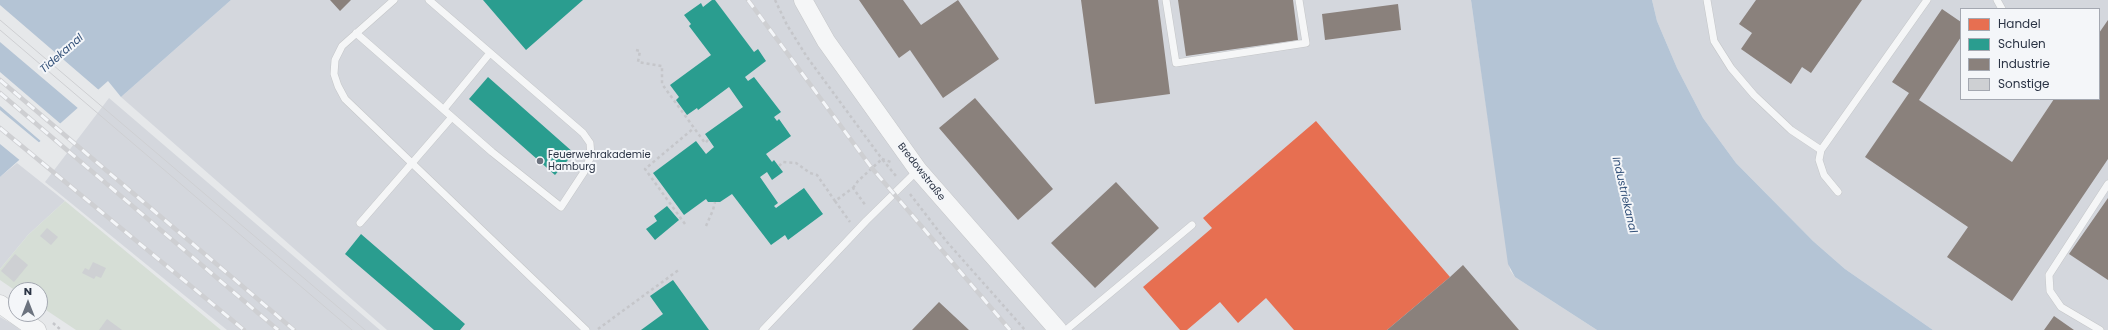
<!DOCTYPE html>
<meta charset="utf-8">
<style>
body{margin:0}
#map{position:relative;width:2108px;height:330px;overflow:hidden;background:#e6e8ea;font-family:Poppins,sans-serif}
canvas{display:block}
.legend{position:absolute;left:1960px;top:8px;width:140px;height:92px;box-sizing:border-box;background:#f4f6f9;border:1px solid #a4a8b1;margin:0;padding:5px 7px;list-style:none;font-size:12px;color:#2b3445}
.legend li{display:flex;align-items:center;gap:8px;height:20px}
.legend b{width:20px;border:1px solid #a4a8b1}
.north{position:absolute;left:8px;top:282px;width:40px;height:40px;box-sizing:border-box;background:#f4f6f9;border:1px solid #a4a8b1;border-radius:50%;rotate:0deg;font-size:11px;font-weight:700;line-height:16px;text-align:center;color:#2b3445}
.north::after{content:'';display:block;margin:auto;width:14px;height:18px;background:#6c737f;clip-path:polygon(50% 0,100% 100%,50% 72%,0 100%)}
</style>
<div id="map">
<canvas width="2108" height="330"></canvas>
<ul class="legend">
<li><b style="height:11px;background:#e76f51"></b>Handel</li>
<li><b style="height:11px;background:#2a9d8f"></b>Schulen</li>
<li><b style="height:11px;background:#8a817c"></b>Industrie</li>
<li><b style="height:11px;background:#ced0d3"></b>Sonstige</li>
</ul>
<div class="north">N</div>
</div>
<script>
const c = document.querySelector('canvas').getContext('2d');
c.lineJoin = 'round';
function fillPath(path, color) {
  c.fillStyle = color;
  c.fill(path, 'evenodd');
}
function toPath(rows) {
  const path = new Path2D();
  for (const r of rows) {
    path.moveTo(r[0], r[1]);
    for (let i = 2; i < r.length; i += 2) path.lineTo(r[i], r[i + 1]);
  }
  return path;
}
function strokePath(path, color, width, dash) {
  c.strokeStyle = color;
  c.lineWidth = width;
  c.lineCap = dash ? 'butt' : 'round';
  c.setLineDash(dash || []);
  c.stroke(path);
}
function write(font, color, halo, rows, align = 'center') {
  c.font = font + ' Poppins,sans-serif';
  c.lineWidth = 4;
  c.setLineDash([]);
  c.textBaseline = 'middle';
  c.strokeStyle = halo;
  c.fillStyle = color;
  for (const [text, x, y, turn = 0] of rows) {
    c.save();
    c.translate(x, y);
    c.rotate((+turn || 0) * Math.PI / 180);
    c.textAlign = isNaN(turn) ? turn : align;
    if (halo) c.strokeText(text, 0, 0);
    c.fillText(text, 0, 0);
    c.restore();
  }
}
fillPath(toPath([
 [231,0,1471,0,1510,270,1515,277,1597,330,387,330,121,97],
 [1652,0,2108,0,2108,330,1933,330,1845,269,1813,241,1736,163,1703,118,1677,68,1657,21],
 [1961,9,2099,9,2099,99,1961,99],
 [109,98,380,330,227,330,45,182],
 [17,163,65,201,28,235,0,269,0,177],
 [0,317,14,325,20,330,0,330]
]), '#d4d7dd');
fillPath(toPath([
 [65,201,221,330,76,330,40,306,40,290,16,291,0,280,0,269,28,235]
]), '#d6ded6');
fillPath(toPath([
 [0,0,231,0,121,97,108,81,0,177],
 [1471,0,1652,0,1657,21,1677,68,1703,118,1736,163,1813,241,1845,269,1933,330,1597,330,1515,277,1508,264]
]), '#b4c4d5');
fillPath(toPath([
 [0,5,100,91,79,109,0,42],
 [0,72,62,125,43,143,0,106],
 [0,110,41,144,22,162,0,144]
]), '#e6e8ea');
fillPath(toPath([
 [1316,121,1450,277,1387,330,1294,330,1266,298,1238,323,1220,302,1187,330,1180,330,1143,287,1212,228,1203,218]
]), '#e76f51');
fillPath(toPath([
 [483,0,583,0,526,50],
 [712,0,715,0,754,52,758,49,766,61,745,77,748,81,754,77,781,112,774,117,777,121,779,119,791,136,766,154,772,162,774,160,783,172,772,180,767,172,760,177,778,203,774,206,776,208,804,188,823,214,788,240,785,235,771,245,732,194,720,202,708,202,706,199,684,215,653,173,696,141,706,154,714,147,705,134,743,107,729,87,698,110,697,108,687,115,676,100,679,97,670,85,711,55,689,26,691,24,684,15,701,3,703,7],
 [488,77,574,153,555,175,469,99],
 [667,206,679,220,655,240,646,229,657,221,654,216],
 [361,234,465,324,460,330,434,330,345,254],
 [673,280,709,330,641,330,663,314,650,296]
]), '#2a9d8f');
fillPath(toPath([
 [330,0,351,0,340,11],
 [859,0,903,0,921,25,958,0,999,59,943,98,910,50,899,58],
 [1081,0,1158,0,1170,94,1095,104],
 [1178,0,1293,0,1298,40,1186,56],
 [1756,0,1862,0,1811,73,1802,67,1791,84,1741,49,1752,33,1739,24],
 [1398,4,1401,30,1325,40,1322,14],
 [1942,9,1961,22,1961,37,1919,100,2012,162,2054,99,2099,99,2099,33,2108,20,2108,159,2012,301,1947,257,1968,227,1865,157,1909,93,1892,82],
 [975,98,1053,189,1018,220,939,128],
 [1116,182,1159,228,1095,288,1051,243],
 [2108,198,2108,280,2069,254],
 [1463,265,1519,330,1387,330,1450,277],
 [939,302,969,330,912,330],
 [2054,316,2074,330,2044,330]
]), '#8a817c');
fillPath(toPath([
 [47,228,58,237,51,245,40,236],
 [15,254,28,265,14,282,1,271],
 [93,262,106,268,101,278,96,276,94,279,82,273,85,268,89,270],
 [107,319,122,330,99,330]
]), '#ced0d3');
const service = toPath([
 [394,0,342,46,335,60,334,74,338,86,345,99,586,330],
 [1166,0,1176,63,1306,43,1299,0],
 [1707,0,1714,41,1731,68,1754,95,1791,130,1821,150],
 [1997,0,2002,9],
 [356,33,492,152,561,207,584,172,591,156,590,143,583,133,429,0],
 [444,109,490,53],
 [1838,192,1824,175,1819,160,1821,150,1927,0],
 [360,223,452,117],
 [763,330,866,221,918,170],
 [1066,330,1192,225],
 [2100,330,2061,307,2050,291,2049,275,2108,184]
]);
const tertiary = toPath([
 [803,0,826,41,918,170,1058,330],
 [0,304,37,330]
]);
strokePath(service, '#c4c6c8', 8);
strokePath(tertiary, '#c4c6c8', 19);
strokePath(toPath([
 [775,0,787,25,807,57,882,159,891,162],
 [636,50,640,51,638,62,662,66,662,84,705,143,709,139],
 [779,166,783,162,796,163,810,173,817,175,835,201,853,188,866,206],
 [853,188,858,181,882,159,896,176],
 [910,194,947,242,1025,330],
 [835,201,850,222],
 [685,224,645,169,694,128],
 [706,226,713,210,715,202],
 [53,323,61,330],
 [598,329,680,269]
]), '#c5c6ca', 2.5, [3, 3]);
strokePath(service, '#f5f6f7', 7);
strokePath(tertiary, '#f5f6f7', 18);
strokePath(toPath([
 [0,20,365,330],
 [0,30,352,330]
]), '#cecfd2', 1);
const rail = toPath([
 [748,0,871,167,1010,330],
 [0,80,294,330],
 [0,93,278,330],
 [0,128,244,330]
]);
strokePath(rail, '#cecfd2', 4.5);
strokePath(rail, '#f4f6f9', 3, [9]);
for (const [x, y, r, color] of [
 [540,161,4,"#6c737f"]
]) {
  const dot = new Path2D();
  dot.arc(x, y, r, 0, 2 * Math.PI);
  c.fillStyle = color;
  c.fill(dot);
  strokePath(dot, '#f4f6f9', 1.5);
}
write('10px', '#2b3445', '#f4f6f9', [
 ["Feuerwehrakademie",548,155],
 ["Hamburg",548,167]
], 'left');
write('10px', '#2b3445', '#f4f6f9', [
 ["Bredowstraße",921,172,52]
]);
write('italic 11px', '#34527a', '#f4f6f9', [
 ["Tidekanal",62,54,-41],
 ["Industriekanal",1624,195,77]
]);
</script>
